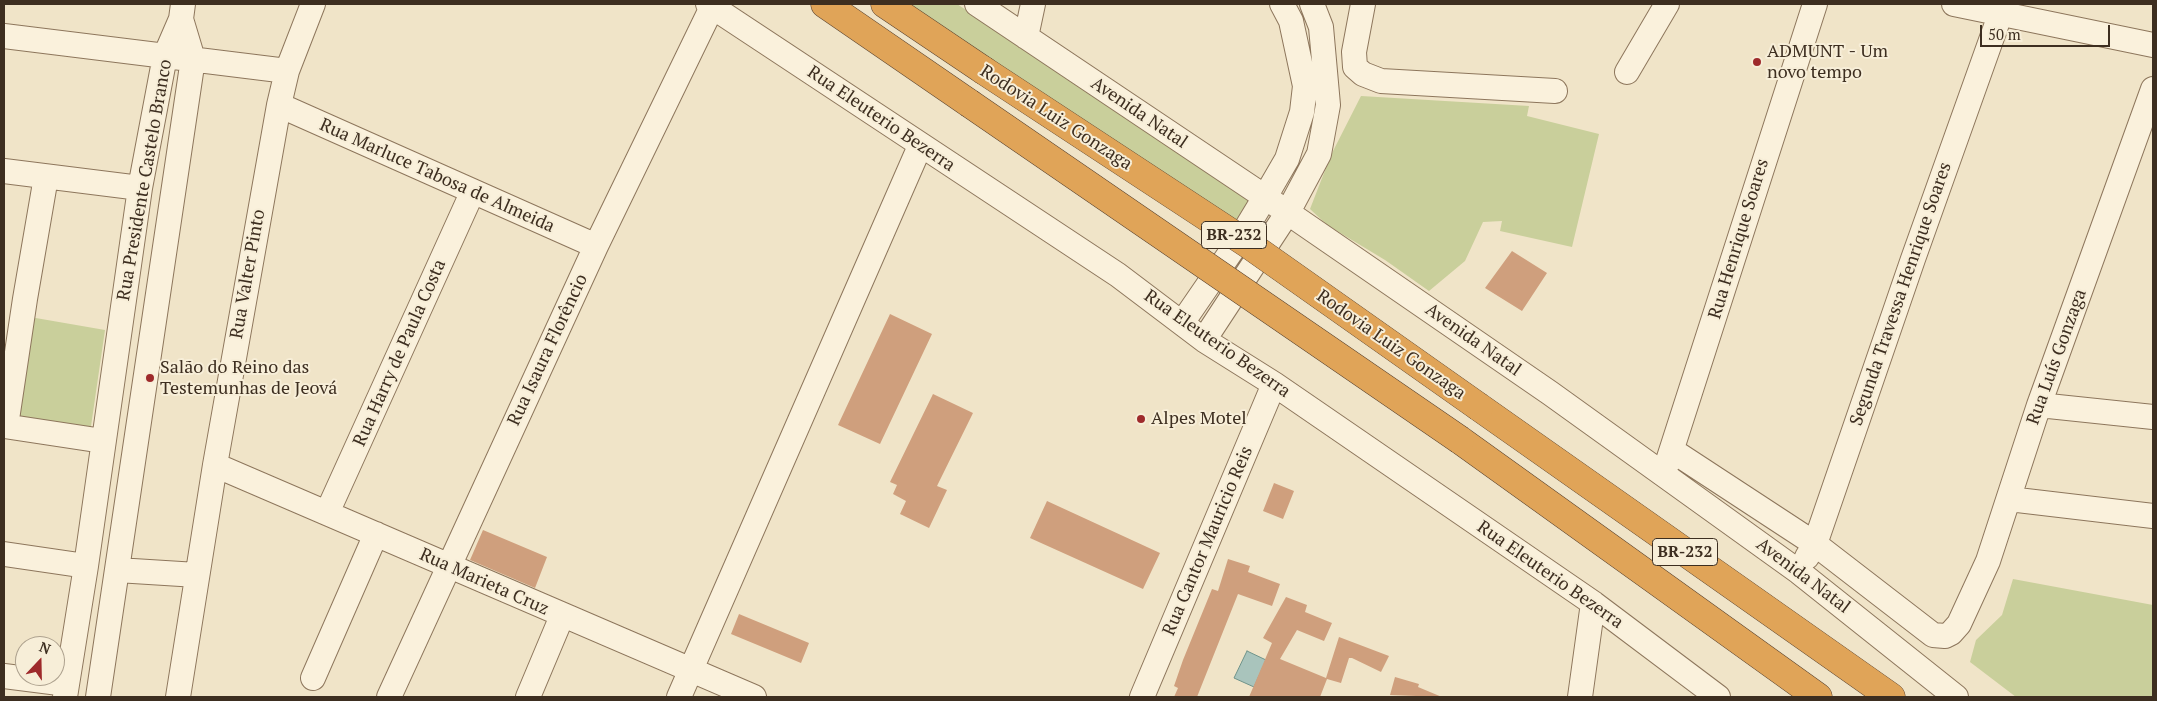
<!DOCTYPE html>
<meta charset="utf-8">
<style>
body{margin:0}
#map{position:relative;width:2157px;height:701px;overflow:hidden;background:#f0e4c8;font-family:"PT Serif",serif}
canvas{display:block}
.frame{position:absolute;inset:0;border:5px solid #3d2e20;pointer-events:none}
.north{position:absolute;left:15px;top:636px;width:50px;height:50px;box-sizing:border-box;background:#f7eed8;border:1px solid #ada18e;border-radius:50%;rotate:21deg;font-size:14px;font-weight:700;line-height:20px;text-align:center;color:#3d2e20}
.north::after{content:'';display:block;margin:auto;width:18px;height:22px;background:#9e2a2b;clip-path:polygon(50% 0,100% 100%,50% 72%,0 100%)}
.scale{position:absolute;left:1980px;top:25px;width:130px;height:22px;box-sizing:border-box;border:2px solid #3d2e20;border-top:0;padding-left:6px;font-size:15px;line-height:18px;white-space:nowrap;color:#3d2e20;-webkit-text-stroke:4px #f7eed8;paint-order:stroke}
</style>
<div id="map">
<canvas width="2157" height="701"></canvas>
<div class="frame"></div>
<div class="north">N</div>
<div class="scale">50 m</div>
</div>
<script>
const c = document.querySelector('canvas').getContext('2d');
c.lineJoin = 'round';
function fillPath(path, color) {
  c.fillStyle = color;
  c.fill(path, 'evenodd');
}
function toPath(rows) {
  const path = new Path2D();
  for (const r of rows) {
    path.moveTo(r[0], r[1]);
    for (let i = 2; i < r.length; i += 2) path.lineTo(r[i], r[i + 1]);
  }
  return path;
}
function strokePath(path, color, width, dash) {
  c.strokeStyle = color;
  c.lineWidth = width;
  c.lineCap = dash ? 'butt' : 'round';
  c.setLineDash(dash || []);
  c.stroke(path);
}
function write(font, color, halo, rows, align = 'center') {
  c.font = font + ' "PT Serif",serif';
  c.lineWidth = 4;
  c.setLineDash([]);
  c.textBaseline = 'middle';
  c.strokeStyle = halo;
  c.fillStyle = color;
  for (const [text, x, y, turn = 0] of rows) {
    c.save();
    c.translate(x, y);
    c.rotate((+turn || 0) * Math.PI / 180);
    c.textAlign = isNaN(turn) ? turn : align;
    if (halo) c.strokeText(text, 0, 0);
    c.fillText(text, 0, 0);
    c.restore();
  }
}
fillPath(toPath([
 [889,4,957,4,1253,198,1231,238],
 [1361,96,1529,106,1527,116,1599,134,1572,247,1500,231,1502,221,1483,222,1465,261,1429,291,1385,260,1327,225,1310,209,1331,155],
 [30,317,105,330,90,433,14,422],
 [2013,579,2153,605,2153,697,2016,697,1970,662,1976,640,2002,615]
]), '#c9cf9b');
const water = toPath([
 [1247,651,1266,660,1254,687,1234,678,1247,651]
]);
fillPath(water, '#a9c4bc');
strokePath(water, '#6f938a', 1);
fillPath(toPath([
 [1512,251,1547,273,1522,311,1485,288],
 [890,314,932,334,880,444,838,425],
 [933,394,973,413,937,486,947,490,929,528,900,514,906,501,893,494,897,485,890,482],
 [1274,483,1294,491,1283,519,1263,511],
 [1047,501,1160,553,1143,589,1030,538],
 [483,530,547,557,535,588,470,560],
 [1228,559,1250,566,1248,572,1280,584,1272,606,1238,594,1197,697,1174,697,1178,688,1174,686,1183,660,1212,589,1218,591],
 [1286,597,1307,605,1305,612,1332,623,1324,641,1297,630,1280,659,1326,678,1339,637,1389,656,1381,672,1352,658,1349,658,1341,683,1327,679,1320,697,1249,697,1272,643,1263,638],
 [739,614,809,643,801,663,731,634],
 [1395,677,1419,684,1418,687,1442,697,1390,695]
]), '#cf9f7d');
const minor = toPath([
 [708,4,1118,275,1204,340,1274,384,1593,603,1718,697],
 [977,4,1265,197,1550,393,1799,572,1956,697],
 [1363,4,1354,52,1355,67,1363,74,1381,81,1555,91],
 [1954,4,2153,45],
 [4,36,287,71],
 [1026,37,1033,4],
 [1627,72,1667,4],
 [279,105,596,246],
 [4,171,140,188],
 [1182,323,1239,240,1265,197,1287,159,1302,112,1305,86,1291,21,1282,4],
 [1204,340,1288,212,1319,154,1328,105,1321,27,1312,4],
 [2039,405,2153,417],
 [4,426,103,441],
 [6,426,25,299,46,177],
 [1673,451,1815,544,1933,635,1945,636,1951,633,1959,624,1988,561,2039,405,2153,89],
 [1667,464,1815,4],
 [215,465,754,697],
 [2009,499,2153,516],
 [327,513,472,193],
 [4,554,86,566],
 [1807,557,1815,544,1913,259,2000,15],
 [117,570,197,575],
 [4,676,67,684],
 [313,678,376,534],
 [65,697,86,566,140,188,165,56,181,19,183,4],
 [98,697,193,59,181,19],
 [178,697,215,465,279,105,287,71,313,4],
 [389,697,596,246,712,7],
 [528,697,562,616],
 [679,697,920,146],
 [1142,697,1274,384],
 [1580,697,1593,603]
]);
const highway = toPath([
 [825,4,969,103],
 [885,4,983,70],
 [1479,407,1891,697],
 [1460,440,1818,697]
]);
strokePath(minor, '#8d765c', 26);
strokePath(highway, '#5b4430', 29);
strokePath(minor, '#faf1dc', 24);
strokePath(highway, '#e0a458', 28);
const highwayBridge = toPath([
 [983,70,1248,244,1479,407],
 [969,103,1460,440]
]);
strokePath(highwayBridge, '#5b4430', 29, []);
strokePath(highwayBridge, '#e0a458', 28);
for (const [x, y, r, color] of [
 [1757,62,5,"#9e2a2b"],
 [150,378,5,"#9e2a2b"],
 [1141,419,5,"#9e2a2b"]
]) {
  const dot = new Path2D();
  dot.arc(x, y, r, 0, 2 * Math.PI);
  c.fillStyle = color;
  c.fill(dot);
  strokePath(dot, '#f7eed8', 2);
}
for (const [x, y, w] of [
 [1234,235,65],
 [1685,552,65]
]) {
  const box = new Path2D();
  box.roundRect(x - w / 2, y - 13.5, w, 27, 4);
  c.fillStyle = '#f7eed8';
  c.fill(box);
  strokePath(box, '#3d2e20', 1);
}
write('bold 16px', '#3d2e20', null, [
 ["BR-232",1234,235],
 ["BR-232",1685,552]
]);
write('18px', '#3d2e20', '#f7eed8', [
 ["ADMUNT - Um",1767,52],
 ["novo tempo",1767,73],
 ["Salão do Reino das",160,368],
 ["Testemunhas de Jeová",160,389],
 ["Alpes Motel",1151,419]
], 'left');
write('18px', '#3d2e20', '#f7eed8', [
 ["Avenida Natal",1139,113,34],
 ["Rodovia Luiz Gonzaga",1056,118,33],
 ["Rua Eleuterio Bezerra",881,119,34],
 ["Rua Marluce Tabosa de Almeida",437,176,24],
 ["Rua Presidente Castelo Branco",145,180,-80],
 ["Rua Henrique Soares",1739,239,-73],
 ["Rua Valter Pinto",248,274,-80],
 ["Segunda Travessa Henrique Soares",1901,294,-71],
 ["Avenida Natal",1473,340,35],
 ["Rua Eleuterio Bezerra",1217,344,35],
 ["Rodovia Luiz Gonzaga",1391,345,35],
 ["Rua Isaura Florêncio",548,350,-65],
 ["Rua Harry de Paula Costa",400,353,-66],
 ["Rua Luís Gonzaga",2057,357,-70],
 ["Rua Cantor Mauricio Reis",1208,541,-67],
 ["Rua Eleuterio Bezerra",1550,575,35],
 ["Avenida Natal",1803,576,37],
 ["Rua Marieta Cruz",484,582,24]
]);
</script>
